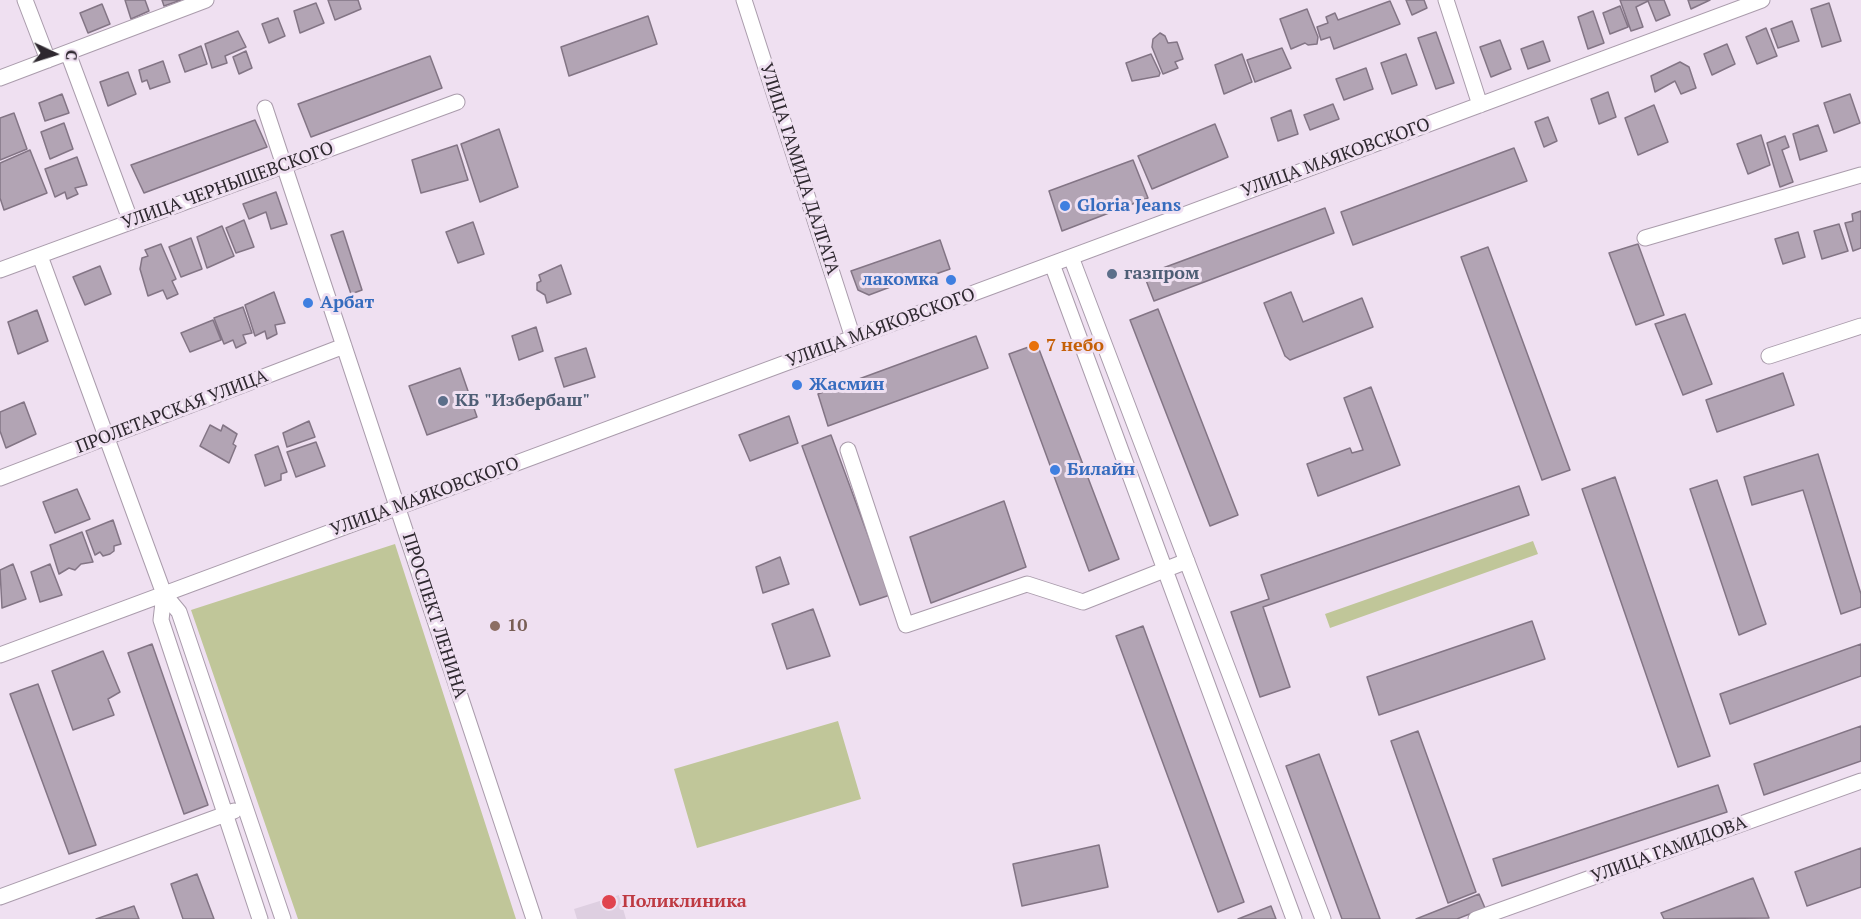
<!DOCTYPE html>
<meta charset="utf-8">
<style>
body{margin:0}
#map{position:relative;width:1861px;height:919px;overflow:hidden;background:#efe0f1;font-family:"PT Serif",serif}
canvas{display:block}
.north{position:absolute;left:24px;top:24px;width:60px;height:60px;-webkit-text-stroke:4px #efe0f1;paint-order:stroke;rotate:94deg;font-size:16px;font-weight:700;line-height:24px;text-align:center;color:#2e282f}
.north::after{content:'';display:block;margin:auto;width:21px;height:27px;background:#2e282f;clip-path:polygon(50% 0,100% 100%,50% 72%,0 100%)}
</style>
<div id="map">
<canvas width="1861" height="919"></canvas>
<div class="north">С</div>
</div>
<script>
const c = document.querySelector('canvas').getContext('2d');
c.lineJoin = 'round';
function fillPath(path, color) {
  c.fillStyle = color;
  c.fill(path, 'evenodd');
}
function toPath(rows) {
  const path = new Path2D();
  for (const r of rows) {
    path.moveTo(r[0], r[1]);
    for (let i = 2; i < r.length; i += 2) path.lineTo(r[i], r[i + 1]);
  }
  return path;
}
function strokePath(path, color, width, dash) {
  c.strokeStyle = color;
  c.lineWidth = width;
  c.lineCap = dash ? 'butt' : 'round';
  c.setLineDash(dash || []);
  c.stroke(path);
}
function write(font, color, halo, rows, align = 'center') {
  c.font = font + ' "PT Serif",serif';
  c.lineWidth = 6;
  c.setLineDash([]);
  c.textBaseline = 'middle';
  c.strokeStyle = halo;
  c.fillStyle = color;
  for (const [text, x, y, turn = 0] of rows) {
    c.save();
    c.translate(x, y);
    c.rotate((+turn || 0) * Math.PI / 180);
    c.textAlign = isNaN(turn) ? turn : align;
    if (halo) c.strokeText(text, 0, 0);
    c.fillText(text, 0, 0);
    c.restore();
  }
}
fillPath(toPath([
 [619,895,626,919,577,919,574,909]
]), '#decfe1');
fillPath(toPath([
 [1533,541,1538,554,1330,628,1325,614],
 [395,544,516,919,298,919,191,610],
 [838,721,861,799,697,848,674,769]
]), '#c0c699');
const building = toPath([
 [125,0,145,0,149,11,131,19,125,0],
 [162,0,181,0,164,6,162,0],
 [328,0,358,0,361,9,335,20,328,0],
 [1406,0,1424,0,1427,8,1412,15,1406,0],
 [1620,0,1664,0,1670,15,1656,21,1648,1,1636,7,1643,27,1631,31,1620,0],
 [1688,0,1710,0,1691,9,1688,0],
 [1390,1,1400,24,1334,49,1330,37,1321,40,1317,27,1328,23,1326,17,1335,13,1338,20,1390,1],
 [316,3,324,23,300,33,294,11,316,3],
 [1829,3,1841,41,1822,47,1811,9,1829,3],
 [102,4,110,24,88,33,80,13,102,4],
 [1620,6,1628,27,1610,34,1603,13,1620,6],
 [1307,9,1318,37,1317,44,1308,45,1305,43,1291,49,1280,19,1307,9],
 [1593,11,1604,43,1588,49,1578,17,1593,11],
 [648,16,657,44,569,76,561,47,648,16],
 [278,18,285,36,269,43,262,24,278,18],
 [1792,21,1799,41,1778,48,1771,29,1792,21],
 [1766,28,1777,56,1757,64,1746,37,1766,28],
 [238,31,246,47,225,56,227,63,212,68,205,44,238,31],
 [1436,32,1454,83,1436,89,1418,38,1436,32],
 [1160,33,1165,36,1168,43,1177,42,1183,59,1175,62,1178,68,1163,74,1152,47,1153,39,1160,33],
 [1500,40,1511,69,1491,77,1480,47,1500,40],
 [1543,41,1550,61,1528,69,1521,49,1543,41],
 [1727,44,1735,64,1712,75,1704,54,1727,44],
 [201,46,207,64,185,72,179,55,201,46],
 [1282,48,1291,68,1255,82,1247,60,1282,48],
 [246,51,252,68,239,74,233,57,246,51],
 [1151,54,1160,73,1159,76,1132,81,1126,63,1151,54],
 [1242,54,1252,82,1224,94,1215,65,1242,54],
 [1406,54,1417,85,1392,94,1381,63,1406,54],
 [430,56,442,88,311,137,298,104,430,56],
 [163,61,170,82,150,89,147,80,142,82,139,70,163,61],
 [1680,62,1689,67,1696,88,1681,94,1675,81,1655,92,1651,76,1680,62],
 [1366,68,1373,89,1344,100,1336,79,1366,68],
 [128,72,136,94,108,106,100,82,128,72],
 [1608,92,1616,117,1599,124,1591,99,1608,92],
 [62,94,69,113,45,121,39,103,62,94],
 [1850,94,1860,123,1834,133,1824,103,1850,94],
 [1333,104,1339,119,1310,130,1304,115,1333,104],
 [1654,105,1668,142,1638,155,1625,118,1654,105],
 [1291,110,1298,134,1278,141,1271,118,1291,110],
 [14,113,27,149,0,160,0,118,14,113],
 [1548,117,1557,141,1544,147,1535,122,1548,117],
 [255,120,267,147,144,193,131,165,255,120],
 [64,123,73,149,50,159,41,132,64,123],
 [1215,124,1228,157,1152,189,1138,156,1215,124],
 [1818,125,1827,151,1800,160,1793,134,1818,125],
 [499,129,518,187,480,202,461,144,499,129],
 [1761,135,1770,165,1748,174,1737,144,1761,135],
 [1785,136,1789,147,1782,150,1793,182,1780,187,1767,143,1785,136],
 [457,145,468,180,421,193,412,160,457,145],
 [1514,148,1527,181,1353,245,1341,212,1514,148],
 [30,150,47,193,4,210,0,198,0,163,30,150],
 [77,157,87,185,75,188,78,194,67,199,65,192,55,197,45,169,77,157],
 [1133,160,1148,198,1062,231,1049,191,1133,160],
 [276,192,287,224,271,229,266,212,249,219,243,204,276,192],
 [1325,208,1334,233,1154,301,1144,275,1325,208],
 [1861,211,1861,248,1853,251,1845,223,1853,221,1852,214,1861,211],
 [244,220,254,247,236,253,226,228,244,220],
 [473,222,484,254,458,263,446,232,473,222],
 [1839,224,1848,251,1822,259,1814,231,1839,224],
 [222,226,234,256,207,268,197,237,222,226],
 [343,231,362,290,351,294,331,235,343,231],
 [1798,232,1805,257,1783,264,1775,239,1798,232],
 [191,238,202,269,181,277,169,247,191,238],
 [940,240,950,269,916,281,914,278,869,295,858,290,851,271,940,240],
 [161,244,176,279,172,281,178,294,167,299,163,290,148,296,140,269,142,258,148,256,145,250,161,244],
 [1638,244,1664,315,1636,325,1609,253,1638,244],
 [1488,247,1570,470,1542,480,1461,257,1488,247],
 [561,265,571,294,547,303,545,295,537,290,537,283,541,281,539,275,561,265],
 [100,266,111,294,85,305,73,277,100,266],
 [274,292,285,323,275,325,277,334,267,339,265,331,255,336,245,305,274,292],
 [1291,292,1303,322,1362,298,1373,327,1290,360,1285,356,1264,303,1291,292],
 [243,307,252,333,243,335,246,343,236,348,233,340,224,344,214,318,243,307],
 [1158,309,1238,515,1210,526,1130,320,1158,309],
 [37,310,48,341,18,354,8,322,37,310],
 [1685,314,1712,384,1683,395,1655,324,1685,314],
 [213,320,221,340,190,352,181,333,213,320],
 [536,327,543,351,519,360,512,336,536,327],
 [976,336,988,368,828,426,818,394,976,336],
 [1037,344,1119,559,1089,571,1009,354,1037,344],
 [586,348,595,377,564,387,555,358,586,348],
 [460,368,477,417,427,435,409,386,460,368],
 [1783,373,1794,405,1717,432,1706,400,1783,373],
 [1371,387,1400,465,1318,496,1307,464,1350,448,1352,453,1363,450,1344,398,1371,387],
 [24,402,36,434,6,448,0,431,0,412,24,402],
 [789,416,798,443,750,461,739,435,789,416],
 [309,421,315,437,287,447,283,433,309,421],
 [210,425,221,431,223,425,237,434,233,444,236,446,229,463,200,446,210,425],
 [831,435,890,595,860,605,802,446,831,435],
 [316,442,325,466,296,477,287,452,316,442],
 [278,446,287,472,281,474,281,480,265,486,255,455,278,446],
 [1818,454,1861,594,1861,607,1841,614,1803,490,1752,505,1744,477,1818,454],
 [1615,477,1710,756,1678,767,1582,489,1615,477],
 [1717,480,1766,624,1739,635,1690,489,1717,480],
 [1519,486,1529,515,1263,607,1290,687,1260,697,1231,612,1269,599,1261,575,1519,486],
 [77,489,90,519,55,533,43,502,77,489],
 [1004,501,1026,567,931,603,910,537,1004,501],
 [113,520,121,544,114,546,114,551,110,554,103,556,100,552,95,555,86,531,113,520],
 [82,532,93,562,81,564,75,570,69,568,59,574,50,545,82,532],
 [780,557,789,584,763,593,756,567,780,557],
 [13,564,26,599,2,608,0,570,13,564],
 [50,564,62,595,40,602,31,572,50,564],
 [813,609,830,656,787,669,772,624,813,609],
 [1532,621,1545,659,1379,715,1367,677,1532,621],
 [1143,626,1244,902,1218,912,1116,636,1143,626],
 [152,644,208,805,184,814,128,653,152,644],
 [1861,644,1861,676,1730,724,1720,694,1861,644],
 [103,651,120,692,108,699,114,715,73,730,52,671,103,651],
 [38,684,96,845,69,854,10,694,38,684],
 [1861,726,1861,761,1764,795,1754,764,1861,726],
 [1418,731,1476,892,1448,903,1391,741,1418,731],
 [1319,754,1380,919,1342,919,1286,766,1319,754],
 [1718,785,1727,812,1502,886,1493,859,1718,785],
 [1099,845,1108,887,1022,906,1013,864,1099,845],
 [1861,848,1861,887,1807,906,1795,872,1861,848],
 [197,874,214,919,183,919,171,884,197,874],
 [1753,878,1769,918,1664,919,1661,913,1753,878],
 [1479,894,1485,908,1457,919,1416,919,1479,894],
 [134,906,139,919,96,919,134,906],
 [1271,906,1276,919,1238,919,1271,906]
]);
fillPath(building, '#b2a4b4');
strokePath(building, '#837585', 1.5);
const street = toPath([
 [25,0,48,60],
 [744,0,853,338],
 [1446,0,1480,105],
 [68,53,131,222],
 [0,78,206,0],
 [265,108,534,919],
 [1645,238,1861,175],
 [40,256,164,594,161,620,260,919],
 [1071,257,1323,919],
 [1052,264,1294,919],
 [0,270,457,102],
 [1769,356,1861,326],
 [848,450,906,625,1027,584,1083,602,1187,561],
 [0,478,344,346],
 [164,594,179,612,283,919],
 [0,655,1762,0],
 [0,897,234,811],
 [1476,919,1861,781]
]);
strokePath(street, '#aa9cac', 17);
strokePath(street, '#fff', 15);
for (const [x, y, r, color] of [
 [1065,206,6,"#3f7fe0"],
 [1112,274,6,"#5c6f8a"],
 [951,280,6,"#3f7fe0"],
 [308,303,6,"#3f7fe0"],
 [1034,346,6,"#e8710a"],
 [797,385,6,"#3f7fe0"],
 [443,401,6,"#5c6f8a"],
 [1055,470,6,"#3f7fe0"],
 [495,626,6,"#8d6e63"],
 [609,902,8,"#e0444e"]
]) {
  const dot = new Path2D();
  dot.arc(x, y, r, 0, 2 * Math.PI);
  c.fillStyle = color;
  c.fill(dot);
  strokePath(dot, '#efe0f1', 2);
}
write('18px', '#2e282f', '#efe0f1', [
 ["УЛИЦА МАЯКОВСКОГО",1336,158,-20],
 ["УЛИЦА ГАМИДА ДАЛГАТА",799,169,72],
 ["УЛИЦА ЧЕРНЫШЕВСКОГО",228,186,-20],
 ["УЛИЦА МАЯКОВСКОГО",881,328,-20],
 ["ПРОЛЕТАРСКАЯ УЛИЦА",172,412,-21],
 ["УЛИЦА МАЯКОВСКОГО",425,497,-20],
 ["ПРОСПЕКТ ЛЕНИНА",434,616,72],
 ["УЛИЦА ГАМИДОВА",1669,850,-20]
]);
write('bold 18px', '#366cbe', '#efe0f1', [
 ["Gloria Jeans",1077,206],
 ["лакомка",939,280,"right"],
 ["Арбат",320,303],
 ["Жасмин",809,385],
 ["Билайн",1067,470]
], 'left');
write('bold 18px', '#4e5e75', '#efe0f1', [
 ["газпром",1124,274],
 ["КБ \"Избербаш\"",455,401]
], 'left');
write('bold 18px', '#c56008', '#efe0f1', [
 ["7 небо",1046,346]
], 'left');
write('bold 18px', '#785e54', '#efe0f1', [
 ["10",507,626]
], 'left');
write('bold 18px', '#be3a42', '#efe0f1', [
 ["Поликлиника",622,902]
], 'left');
</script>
